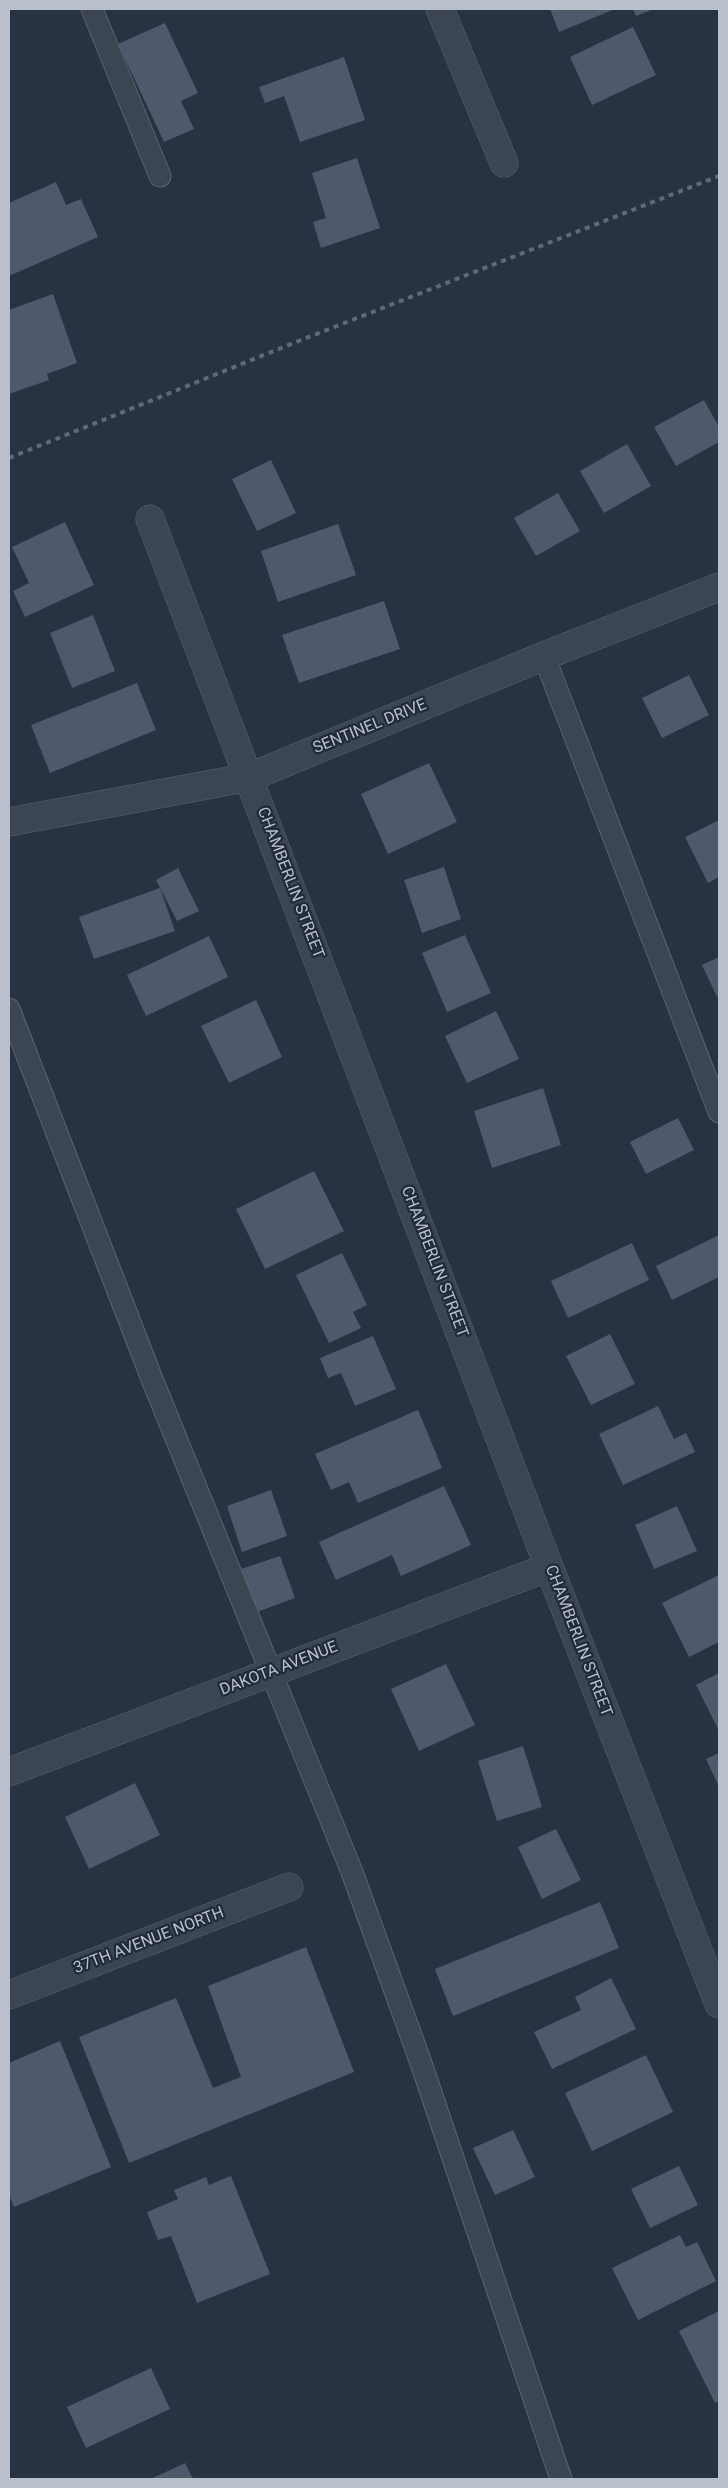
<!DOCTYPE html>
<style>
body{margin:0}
#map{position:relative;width:728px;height:2488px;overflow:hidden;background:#273342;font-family:Roboto,sans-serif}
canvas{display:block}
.frame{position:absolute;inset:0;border:10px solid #b9c0cc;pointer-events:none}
</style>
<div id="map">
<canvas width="728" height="2488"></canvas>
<div class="frame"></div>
</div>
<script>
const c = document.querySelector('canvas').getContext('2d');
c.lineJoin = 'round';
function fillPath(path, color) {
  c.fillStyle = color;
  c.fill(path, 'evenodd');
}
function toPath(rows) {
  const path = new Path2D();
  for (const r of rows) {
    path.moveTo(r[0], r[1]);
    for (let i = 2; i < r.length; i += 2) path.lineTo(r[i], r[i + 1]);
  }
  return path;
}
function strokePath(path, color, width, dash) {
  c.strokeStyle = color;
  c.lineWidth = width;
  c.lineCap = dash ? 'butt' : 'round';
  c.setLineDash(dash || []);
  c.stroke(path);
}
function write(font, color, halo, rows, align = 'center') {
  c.font = font + ' Roboto,sans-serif';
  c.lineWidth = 4.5;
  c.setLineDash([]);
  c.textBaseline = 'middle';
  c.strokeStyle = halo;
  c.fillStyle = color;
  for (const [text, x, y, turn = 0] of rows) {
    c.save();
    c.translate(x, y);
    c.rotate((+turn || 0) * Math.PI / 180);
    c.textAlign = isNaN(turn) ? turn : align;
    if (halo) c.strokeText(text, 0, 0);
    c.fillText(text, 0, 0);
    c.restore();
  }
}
fillPath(toPath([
 [550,9,615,9,559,32],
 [633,9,654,9,636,16],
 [165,23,198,93,181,101,194,129,164,142,118,44],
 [633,27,656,75,592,105,570,57],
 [344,57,365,120,300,142,284,96,265,103,259,87],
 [357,158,380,228,321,248,313,222,326,218,312,173],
 [56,182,66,205,81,199,98,237,9,276,9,203],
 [53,294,77,363,47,374,49,380,9,394,9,310],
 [704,400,719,427,719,442,676,466,654,427],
 [627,444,651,486,604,513,580,471],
 [271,460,296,513,257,531,232,479],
 [558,493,580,531,536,556,514,518],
 [65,522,94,585,25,617,13,591,29,583,12,547],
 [338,524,356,575,278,602,261,551],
 [384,601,400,649,299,683,282,635],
 [93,615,115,671,72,688,50,633],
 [689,675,709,715,662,738,642,698],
 [137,683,156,730,50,773,31,725],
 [429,763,457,822,388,854,361,794],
 [719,820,719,877,708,883,685,837],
 [444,867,461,919,422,933,404,880],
 [178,868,199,911,177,921,156,880],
 [160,888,175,931,94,959,79,917],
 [465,935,491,993,447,1012,422,953],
 [209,936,228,977,146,1016,127,975],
 [719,957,719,995,717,997,702,965],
 [256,1000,282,1057,229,1083,201,1026],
 [496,1011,519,1059,467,1083,445,1036],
 [543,1088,561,1145,492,1168,474,1111],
 [678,1118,694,1150,646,1174,630,1142],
 [314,1171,344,1231,265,1269,236,1209],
 [719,1235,719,1277,672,1300,656,1266],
 [632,1243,649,1280,568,1318,551,1281],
 [342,1253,367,1305,353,1312,361,1328,329,1343,296,1275],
 [610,1334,635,1384,591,1405,566,1356],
 [373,1336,396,1389,355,1406,341,1373,328,1378,320,1358],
 [658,1406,674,1439,686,1433,695,1452,623,1485,599,1434],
 [418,1410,442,1468,358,1503,349,1482,331,1490,315,1454],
 [444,1486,471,1545,401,1576,392,1555,336,1580,319,1542],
 [271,1490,287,1536,242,1552,227,1506],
 [677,1506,697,1551,654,1569,635,1525],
 [280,1556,295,1598,257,1612,241,1569],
 [719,1575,719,1642,689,1657,662,1603],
 [446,1664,475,1725,419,1751,391,1689],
 [719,1673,719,1731,696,1685],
 [523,1746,542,1807,497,1821,478,1761],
 [719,1753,719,1787,706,1759],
 [135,1783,160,1835,89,1869,65,1817],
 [556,1829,581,1880,542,1899,518,1847],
 [600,1902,619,1948,453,2016,435,1969],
 [306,1947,354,2072,129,2163,79,2037,176,1998,213,2088,241,2077,208,1986],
 [611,1978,636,2029,552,2069,534,2032,581,2010,575,1997],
 [60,2041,111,2167,14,2207,9,2195,9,2063],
 [646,2055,673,2112,592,2151,565,2093],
 [513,2130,535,2177,495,2195,473,2148],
 [679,2166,698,2205,650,2228,631,2189],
 [231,2176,270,2274,197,2303,171,2236,158,2240,147,2212,178,2199,174,2190,206,2177,209,2185],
 [680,2235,686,2247,697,2242,716,2281,638,2320,612,2268],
 [719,2311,719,2401,715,2403,679,2331],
 [151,2368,170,2409,86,2448,67,2407],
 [185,2463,193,2479,151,2479]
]), '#4e5a6b');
const service = toPath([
 [92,9,160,176],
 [544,656,719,1112],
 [9,1009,150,1374,352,1872,421,2063,561,2479]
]);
const minor = toPath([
 [440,9,504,163],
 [150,519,549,1567,719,2004],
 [9,822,250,777,544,656,719,587],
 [9,1772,549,1567],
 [9,1995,289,1887]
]);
strokePath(service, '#5a636f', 23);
strokePath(minor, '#5a636f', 29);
strokePath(service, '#3c4552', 21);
strokePath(minor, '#3c4552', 28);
strokePath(toPath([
 [9,458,296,342,719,176]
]), '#5e6979', 4, [5, 5]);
write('16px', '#b9c0cc', '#202a38', [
 ["SENTINEL DRIVE",370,727,-22],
 ["CHAMBERLIN STREET",290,883,69],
 ["CHAMBERLIN STREET",434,1262,69],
 ["CHAMBERLIN STREET",578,1641,69],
 ["DAKOTA AVENUE",279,1669,-21],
 ["37TH AVENUE NORTH",149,1941,-21]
]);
</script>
